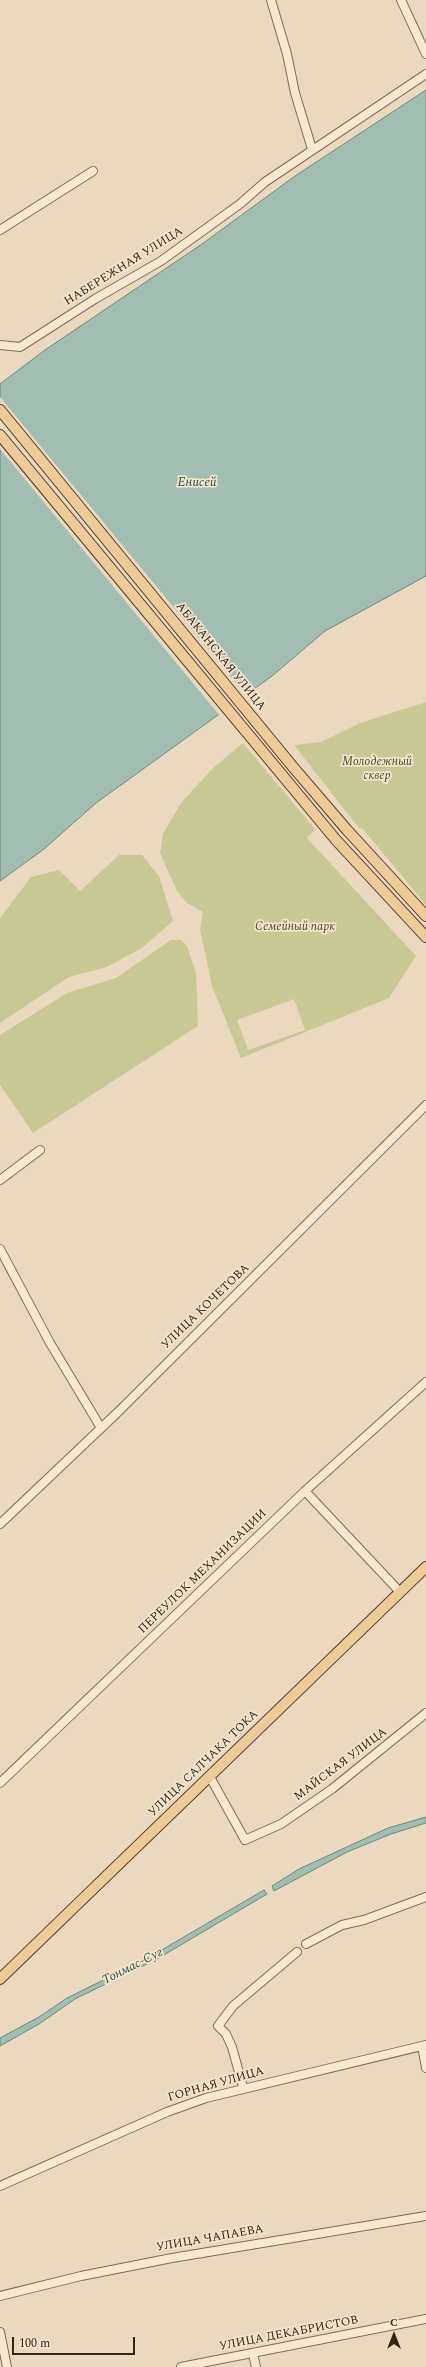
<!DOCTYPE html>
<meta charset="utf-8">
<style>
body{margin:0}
#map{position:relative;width:426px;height:2367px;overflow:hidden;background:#ebd9bf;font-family:Spectral,serif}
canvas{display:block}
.north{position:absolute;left:374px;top:2315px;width:40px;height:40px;-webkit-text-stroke:3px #f3e4ce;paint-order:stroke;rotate:0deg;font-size:11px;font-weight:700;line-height:16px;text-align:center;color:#33251c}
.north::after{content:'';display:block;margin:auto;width:14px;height:18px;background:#33251c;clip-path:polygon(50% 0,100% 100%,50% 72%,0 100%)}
.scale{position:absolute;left:12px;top:2337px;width:123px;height:18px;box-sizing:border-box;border:2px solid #33251c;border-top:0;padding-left:5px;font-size:12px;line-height:14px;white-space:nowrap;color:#33251c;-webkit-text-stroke:3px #f3e4ce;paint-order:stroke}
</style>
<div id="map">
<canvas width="426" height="2367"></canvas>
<div class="north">С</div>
<div class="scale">100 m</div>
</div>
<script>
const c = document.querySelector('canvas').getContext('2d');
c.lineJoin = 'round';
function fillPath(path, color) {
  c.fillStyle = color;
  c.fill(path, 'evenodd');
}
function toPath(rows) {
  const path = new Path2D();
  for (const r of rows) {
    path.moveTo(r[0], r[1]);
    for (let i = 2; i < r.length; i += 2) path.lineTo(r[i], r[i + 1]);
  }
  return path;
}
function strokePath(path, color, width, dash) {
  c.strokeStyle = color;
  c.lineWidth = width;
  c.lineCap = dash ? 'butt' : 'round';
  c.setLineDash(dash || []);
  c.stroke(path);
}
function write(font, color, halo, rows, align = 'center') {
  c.font = font + ' Spectral,serif';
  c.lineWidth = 3.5;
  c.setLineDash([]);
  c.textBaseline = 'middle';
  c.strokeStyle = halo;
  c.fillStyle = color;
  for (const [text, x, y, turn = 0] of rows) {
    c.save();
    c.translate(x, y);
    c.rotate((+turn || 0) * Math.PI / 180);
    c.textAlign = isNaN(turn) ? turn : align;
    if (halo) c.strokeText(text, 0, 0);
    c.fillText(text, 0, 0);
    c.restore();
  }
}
fillPath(toPath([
 [426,702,426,905,363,829,359,828,294,745,321,742,360,723],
 [243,743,315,829,307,838,416,956,389,998,241,1058,212,986,200,929,203,912,187,903,177,891,160,853,163,834,181,803,214,767],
 [294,999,305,1030,248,1050,237,1020],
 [119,855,142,855,159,876,173,921,142,948,107,967,69,977,0,1023,0,918,31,877,59,870,80,891],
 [171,940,181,940,187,946,196,973,198,1026,33,1133,0,1085,0,1035,67,993,116,978]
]), '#c8c894');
const water = toPath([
 [426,90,426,576,325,631,272,676,96,803,44,849,0,881,0,384,45,350,202,244,295,176,426,90],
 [426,1817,426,1823,391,1834,347,1852,274,1891,272,1886,299,1869,388,1828,426,1817],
 [264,1890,267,1894,157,1959,75,1999,39,2024,0,2046,0,2038,39,2017,67,1998,148,1958,264,1890]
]);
fillPath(water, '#a2bdb2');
strokePath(water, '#6a8a7f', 1);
fillPath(toPath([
 [0,397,247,696,220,716,0,449]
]), '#ebd9bf');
const minor = toPath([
 [271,0,287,54,295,93,312,149],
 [401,0,426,54],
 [0,230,93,171],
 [0,345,20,347,95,299,161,261,240,204,265,182,426,74],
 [0,1180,40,1150],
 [0,1249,50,1343,101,1428],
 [305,1491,400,1592],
 [0,1524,117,1413,426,1105],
 [210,1777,245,1840,281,1824,332,1789,426,1713],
 [0,1783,305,1491,426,1382],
 [306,1944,342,1925,364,1920,426,1897],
 [422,2046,426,2068],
 [243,2087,232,2047,226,2034,218,2026,233,2006,297,1952],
 [0,2186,167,2112,206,2098,426,2045],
 [0,2296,81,2276,172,2258,426,2216],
 [0,2332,7,2367],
 [253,2354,256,2367],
 [181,2367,426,2319]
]);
const major = toPath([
 [0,410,293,767,347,830,426,916],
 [0,435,336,840,426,937],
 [0,1979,426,1567]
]);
strokePath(minor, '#836a59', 10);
strokePath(major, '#503a2d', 12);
strokePath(minor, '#f7e8d2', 8);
strokePath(major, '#edca98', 10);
write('12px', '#33251c', '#f3e4ce', [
 ["НАБЕРЕЖНАЯ УЛИЦА",124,267,-32],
 ["АБАКАНСКАЯ УЛИЦА",220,657,51],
 ["УЛИЦА КОЧЕТОВА",206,1307,-44],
 ["ПЕРЕУЛОК МЕХАНИЗАЦИИ",203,1572,-44],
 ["УЛИЦА САЛЧАКА ТОКА",204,1764,-44],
 ["МАЙСКАЯ УЛИЦА",341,1765,-37],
 ["ГОРНАЯ УЛИЦА",216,2085,-16],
 ["УЛИЦА ЧАПАЕВА",210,2239,-10],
 ["УЛИЦА ДЕКАБРИСТОВ",289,2334,-11]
]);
write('italic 12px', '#484e24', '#f3e4ce', [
 ["Молодежный",377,763],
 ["сквер",377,777],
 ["Семейный парк",295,928]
]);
write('italic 13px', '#2c524c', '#f3e4ce', [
 ["Енисей",197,483],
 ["Тонмас-Суг",133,1967,-27]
]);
</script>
